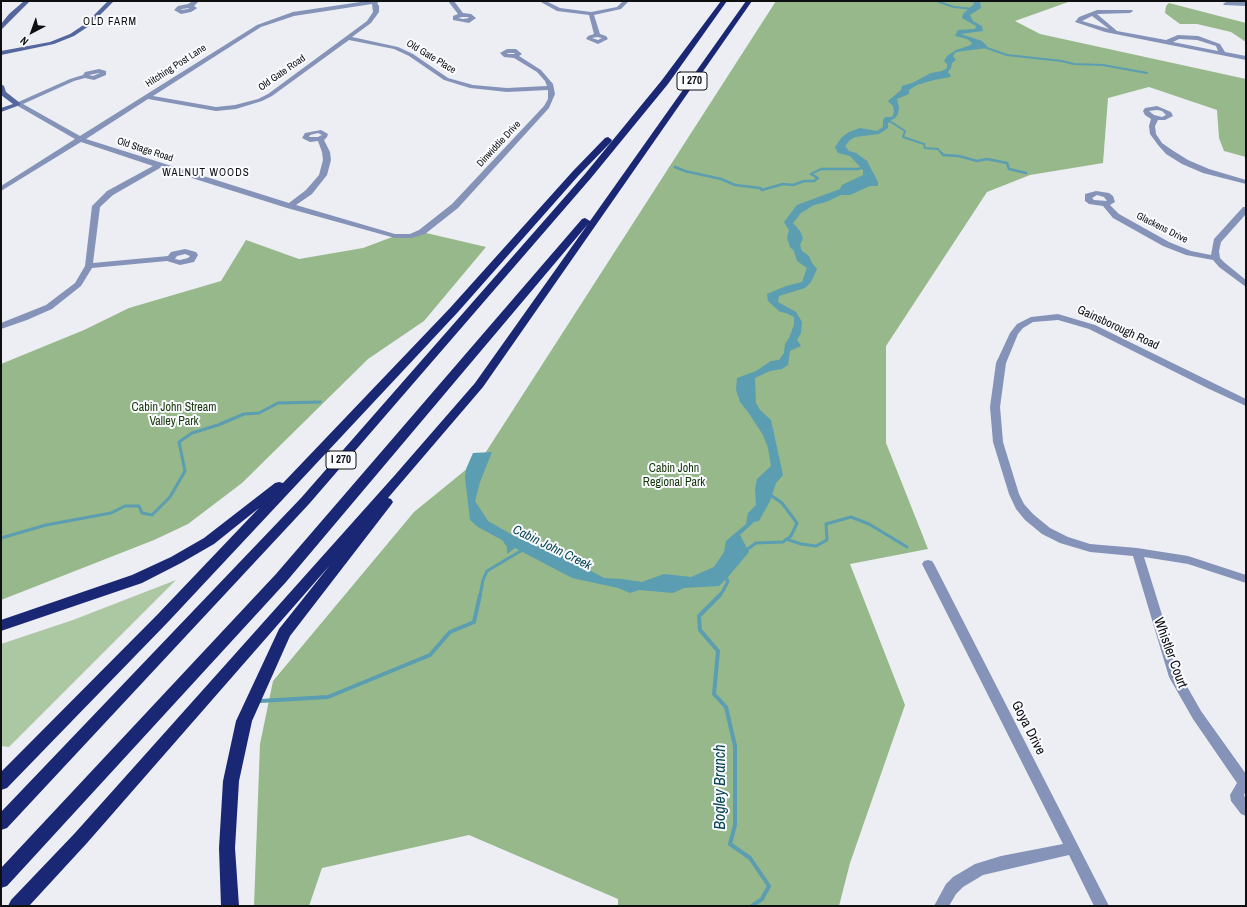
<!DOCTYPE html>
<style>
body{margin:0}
#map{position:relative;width:1247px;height:907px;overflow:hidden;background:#eceef3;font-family:"Archivo Narrow",sans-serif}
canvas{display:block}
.frame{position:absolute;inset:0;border:2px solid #0e0f10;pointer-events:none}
.north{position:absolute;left:12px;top:12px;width:40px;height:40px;-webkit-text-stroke:3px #fafbff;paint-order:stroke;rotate:221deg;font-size:11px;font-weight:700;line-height:16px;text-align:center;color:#0e0f10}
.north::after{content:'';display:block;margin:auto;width:14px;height:18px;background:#0e0f10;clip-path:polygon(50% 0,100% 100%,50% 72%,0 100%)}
</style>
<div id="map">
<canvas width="1247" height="907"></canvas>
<div class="frame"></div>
<div class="north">N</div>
</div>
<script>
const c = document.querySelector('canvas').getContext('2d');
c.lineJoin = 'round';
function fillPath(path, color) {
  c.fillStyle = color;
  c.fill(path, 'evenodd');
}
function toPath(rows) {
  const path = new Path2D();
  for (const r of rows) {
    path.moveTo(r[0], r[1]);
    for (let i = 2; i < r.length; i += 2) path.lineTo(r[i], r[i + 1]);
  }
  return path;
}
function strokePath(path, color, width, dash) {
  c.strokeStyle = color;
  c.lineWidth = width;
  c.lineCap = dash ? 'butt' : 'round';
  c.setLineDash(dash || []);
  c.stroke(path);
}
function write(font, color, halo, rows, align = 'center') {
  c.font = font + ' "Archivo Narrow",sans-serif';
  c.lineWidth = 4;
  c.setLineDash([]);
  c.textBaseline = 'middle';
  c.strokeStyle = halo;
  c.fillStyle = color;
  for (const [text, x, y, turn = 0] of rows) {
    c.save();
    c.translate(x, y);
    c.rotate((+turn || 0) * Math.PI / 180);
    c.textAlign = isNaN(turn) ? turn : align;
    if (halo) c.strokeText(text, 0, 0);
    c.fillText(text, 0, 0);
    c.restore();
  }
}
fillPath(toPath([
 [176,580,9,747,1,746,1,644,73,620]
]), '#acc8a2');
fillPath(toPath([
 [776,1,1071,1,1015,21,1040,34,1246,79,1246,157,1224,151,1219,138,1217,110,1149,87,1108,98,1103,163,1030,175,987,192,886,346,886,443,928,549,850,564,905,705,850,863,839,906,618,906,618,899,469,835,322,868,309,906,254,906,260,744,273,681,414,512,484,455],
 [1169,3,1246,23,1246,42,1231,32,1197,24,1180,24,1165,13,1166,6],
 [422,232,486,247,424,321,368,359,242,483,188,524,154,540,1,600,1,364,84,330,129,308,221,281,246,240,299,259,363,248,395,236,403,237]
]), '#96b88a');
fillPath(toPath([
 [973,1,980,1,981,8,970,15,973,21,982,26,983,31,961,34,982,41,987,46,987,48,956,52,953,56,956,60,952,63,951,68,948,72,951,76,950,77,934,80,917,85,909,90,909,94,897,99,899,108,898,114,895,118,890,121,888,124,888,128,879,134,855,137,850,140,845,146,849,151,856,153,867,161,878,182,878,186,870,186,850,195,841,195,826,202,814,205,801,213,793,223,800,231,803,238,800,245,802,251,809,256,812,263,817,269,811,282,805,288,779,296,778,302,796,312,802,322,801,333,797,340,801,346,790,351,788,365,782,369,770,371,755,378,756,403,760,410,771,420,783,475,776,483,770,501,759,521,754,522,740,535,749,552,728,577,719,586,684,588,673,593,639,590,630,593,618,588,572,578,515,548,507,554,507,547,502,540,478,527,470,520,465,477,466,469,473,453,492,452,480,482,475,501,488,521,516,537,554,551,604,578,622,579,642,582,664,574,691,577,714,567,724,552,726,541,746,524,748,513,756,505,755,489,757,479,771,466,768,448,763,435,748,412,740,402,736,390,737,378,756,371,771,361,779,360,784,353,785,344,789,338,794,325,794,317,786,313,780,312,768,301,767,294,786,286,802,282,807,268,797,261,794,251,790,247,787,238,789,230,784,222,797,205,840,189,842,185,863,175,863,170,850,156,838,153,835,147,842,137,849,132,860,128,877,131,883,127,883,120,885,117,892,117,894,112,893,106,888,101,901,90,902,86,912,83,931,73,942,71,947,68,947,64,944,61,947,56,956,50,971,45,972,43,967,39,955,36,958,30,975,29,976,26,962,18,963,14,974,4]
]), '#5b9db1');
strokePath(toPath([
 [939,2,954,7,974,9],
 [984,47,1007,55,1062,61,1074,64,1103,65,1147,73],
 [888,120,905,131,903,137,924,144,925,148,938,149,942,154]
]), '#5b9db1', 2);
strokePath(toPath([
 [942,153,943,155,959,156,977,161,987,159,1007,163,1009,169,1026,173],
 [675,167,685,171,721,179,735,185,760,188,762,190,783,184,793,185,804,181,814,181,818,178,811,174,821,169,858,169,864,167]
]), '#5b9db1', 2.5);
strokePath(toPath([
 [1,538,46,525,111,513,125,506,139,506,142,513,152,515,170,497,185,471,179,442,192,433,218,425,244,414,259,413,278,403,320,402],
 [786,539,801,544,816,546,827,540,826,524,851,517,869,524,907,547],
 [745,551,756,543,783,542,791,536,797,523,782,503,769,494],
 [480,596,483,580,487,571,524,549],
 [719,596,723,591,728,581,725,577]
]), '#5b9db1', 3);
strokePath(toPath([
 [720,595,699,616,700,630,718,651,714,694,726,707,735,746,735,825,730,844,750,858,769,886,762,899,752,906],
 [260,701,328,697,430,655,450,632,474,622,480,595]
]), '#5b9db1', 4);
fillPath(toPath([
 [193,1,199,1,194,6,197,8,196,9,191,12,181,14,174,10,178,6,188,4,193,1],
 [189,8,188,9,181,10,182,9,189,8],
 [367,1,381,1,377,3,379,6,379,12,371,23,352,37,398,47,413,54,448,78,473,85,507,88,547,86,545,81,537,72,514,58,504,57,500,53,507,49,516,49,522,54,519,56,541,70,553,84,555,94,549,108,458,208,425,234,411,238,395,238,287,208,160,168,113,195,100,207,93,263,168,256,171,252,185,249,196,252,198,255,194,262,180,265,167,261,92,268,81,286,52,309,27,320,1,329,1,323,46,305,75,283,85,266,92,206,107,191,153,166,81,142,1,191,1,186,75,139,16,105,16,103,70,79,83,75,85,72,99,69,106,71,106,75,94,80,85,78,74,81,23,104,80,136,257,25,293,12,367,1],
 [372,4,373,12,367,21,268,94,258,99,235,105,216,107,153,96,261,27,294,16,372,4],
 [349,40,394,49,409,56,444,80,470,88,507,92,548,90,548,99,544,106,452,204,419,230,410,234,395,234,296,205,312,194,327,175,331,160,330,152,324,140,327,137,328,134,321,130,305,133,302,138,310,142,318,141,322,152,323,160,319,175,306,190,289,203,86,139,148,99,216,111,236,109,262,101,272,96,349,40],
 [507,53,514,53,515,54,508,54,507,53],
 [99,73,100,73,93,76,89,75,99,73],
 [318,133,322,135,318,137,309,137,310,135,318,133],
 [185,254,190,256,188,258,180,260,175,259,177,256,185,254],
 [448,1,454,1,463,13,471,14,476,18,469,23,453,20,453,16,458,14,448,1],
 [462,17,468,17,469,18,463,19,458,18,462,17],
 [539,1,546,1,560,8,591,12,617,7,623,1,629,1,621,9,594,15,600,34,606,36,608,39,598,44,586,39,588,36,594,34,589,15,557,11,539,1],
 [597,37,602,38,598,40,592,38,597,37],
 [1226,2,1246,2,1246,6,1224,5,1223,4,1226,2],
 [1097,10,1132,10,1133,11,1130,13,1097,14,1117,31,1166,40,1178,35,1198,36,1220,44,1225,52,1246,56,1246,60,1105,32,1075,22,1079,17,1097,10],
 [1092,16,1109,29,1082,21,1092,16],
 [1179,39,1197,40,1216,46,1218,51,1173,42,1179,39],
 [1157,106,1171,112,1173,116,1165,120,1158,120,1155,126,1156,134,1162,143,1172,150,1188,160,1209,169,1246,180,1246,184,1203,173,1182,164,1166,154,1158,145,1150,134,1149,126,1151,119,1145,115,1143,111,1145,108,1157,106],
 [1157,110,1162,111,1166,115,1162,117,1154,115,1149,111,1157,110],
 [1096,191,1109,193,1113,196,1115,202,1110,205,1119,214,1169,242,1191,251,1211,255,1214,239,1243,207,1246,207,1246,214,1221,242,1219,251,1220,258,1225,263,1246,280,1246,287,1219,267,1213,260,1186,255,1163,246,1113,218,1103,206,1089,204,1085,201,1085,194,1096,191],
 [1097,195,1104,197,1107,201,1094,200,1092,198,1097,195],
 [1058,314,1095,325,1246,399,1246,406,1207,388,1089,329,1058,320,1033,322,1023,328,1018,334,1006,363,1000,407,1003,442,1019,494,1024,504,1033,514,1050,528,1068,537,1090,544,1137,548,1188,556,1246,575,1246,583,1188,564,1144,557,1181,676,1201,711,1246,774,1246,791,1244,795,1246,800,1246,816,1241,814,1231,801,1230,795,1237,783,1193,719,1169,677,1133,556,1090,552,1060,543,1042,534,1025,520,1016,509,1009,494,993,442,990,407,996,363,1010,333,1017,324,1031,317,1058,314],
 [928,560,932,561,934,564,1109,906,1094,906,1069,855,983,875,963,887,956,894,949,906,934,906,946,884,953,877,975,864,1001,856,1063,844,922,564,924,561,928,560]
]), '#8593b9');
fillPath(toPath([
 [24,1,30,1,1,30,1,24,9,14,24,1],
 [108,1,114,1,89,26,74,36,54,44,1,55,1,51,50,42,70,34,85,24,108,1],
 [1,84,4,86,6,92,20,103,20,105,1,112,1,108,13,104,1,95,1,84]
]), '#54669e');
fillPath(toPath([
 [721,1,727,1,668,84,591,178,309,504,7,828,1,830,1,812,301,498,585,174,662,80,721,1],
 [746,1,752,1,483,387,388,498,391,499,393,502,391,505,290,636,252,721,239,781,235,848,239,906,221,906,219,848,223,781,236,721,279,629,330,565,87,843,29,906,8,906,11,900,75,833,395,475,475,383,588,224,286,582,7,886,1,888,1,868,276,574,582,219,585,218,590,221,746,1],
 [608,137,612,140,611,142,579,175,458,312,168,622,7,788,1,790,1,772,158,614,259,508,214,544,181,563,142,583,1,631,1,620,132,575,171,557,204,538,275,483,279,482,283,483,450,308,573,171,605,138,608,137]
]), '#1a2775');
write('10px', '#0e0f10', '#fafbff', [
 ["Old Gate Place",431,57,31],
 ["Hitching Post Lane",176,66,-33],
 ["Old Gate Road",282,73,-35],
 ["Dinwiddie Drive",499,144,-47],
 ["Old Stage Road",145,150,18],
 ["Glackens Drive",1162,228,27]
]);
c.letterSpacing = '1px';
write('11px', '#0e0f10', '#fafbff', [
 ["OLD FARM",110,22],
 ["WALNUT WOODS",206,173]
]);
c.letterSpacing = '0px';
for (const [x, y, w] of [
 [692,81,30],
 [341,460,30]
]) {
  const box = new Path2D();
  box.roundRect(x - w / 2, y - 9, w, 18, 3);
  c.fillStyle = '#fafbff';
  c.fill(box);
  strokePath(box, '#0e0f10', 1);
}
write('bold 11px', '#0e0f10', null, [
 ["I 270",692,81],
 ["I 270",341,460]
]);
write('12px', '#0e0f10', '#fafbff', [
 ["Gainsborough Road",1118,328,25]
]);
write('12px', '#143505', '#fafbff', [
 ["Cabin John Stream",174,408],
 ["Valley Park",174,422],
 ["Cabin John",674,469],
 ["Regional Park",674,483]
]);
write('italic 13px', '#084654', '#fafbff', [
 ["Cabin John Creek",552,548,26]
]);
write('14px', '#0e0f10', '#fafbff', [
 ["Whistler Court",1170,653,70],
 ["Goya Drive",1028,728,63]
]);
write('italic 16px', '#084654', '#fafbff', [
 ["Bogley Branch",721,787,-90]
]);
</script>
